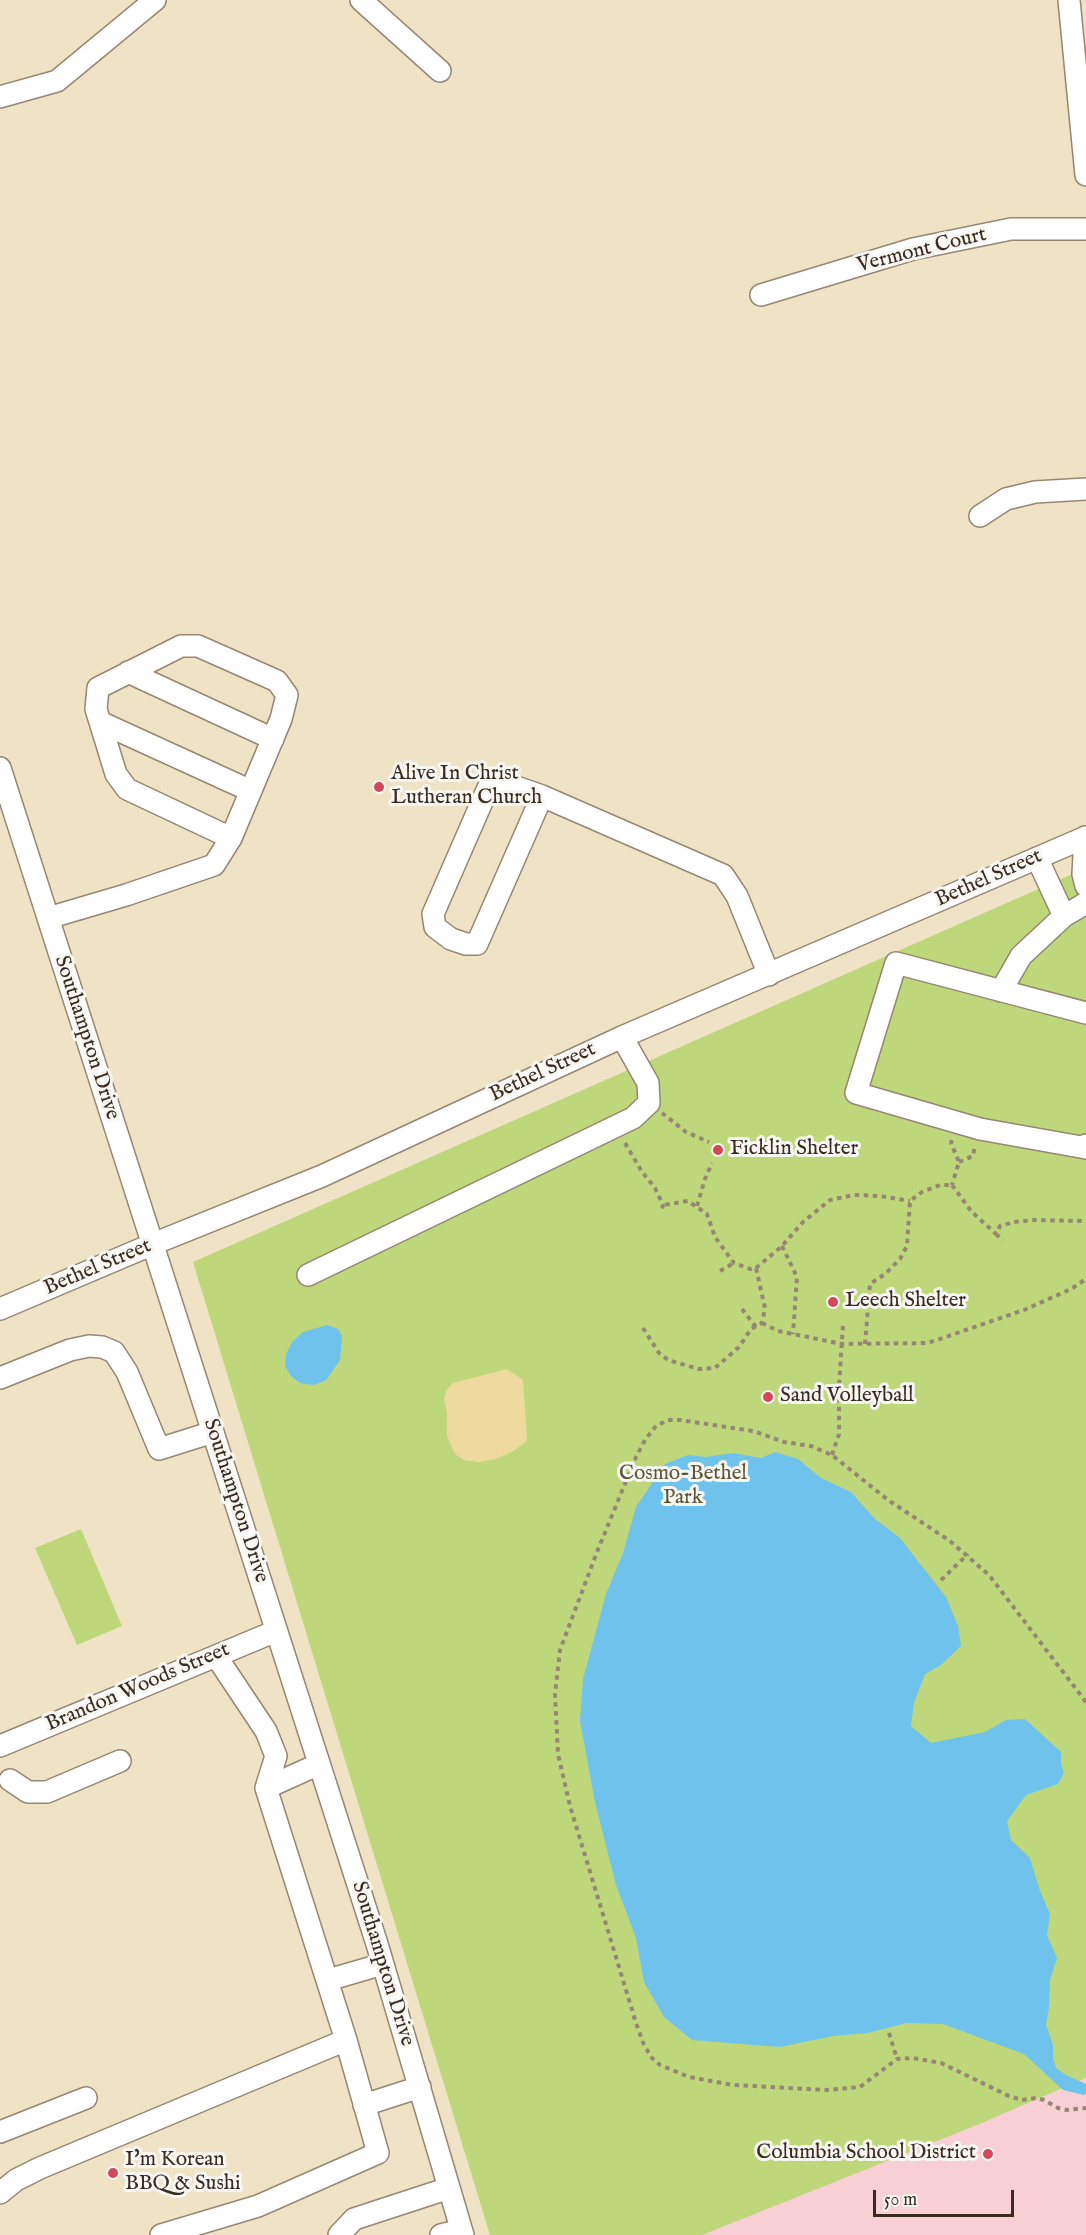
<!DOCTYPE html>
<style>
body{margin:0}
#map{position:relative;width:1086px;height:2235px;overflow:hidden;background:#f0e2c5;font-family:"IM FELL English",serif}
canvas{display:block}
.scale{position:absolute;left:873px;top:2190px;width:141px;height:27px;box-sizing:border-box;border:3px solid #3b2a1e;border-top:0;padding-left:8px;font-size:18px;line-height:21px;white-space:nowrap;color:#3b2a1e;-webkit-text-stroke:4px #f6f6f2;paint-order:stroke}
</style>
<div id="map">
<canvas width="1086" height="2235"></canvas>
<div class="scale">50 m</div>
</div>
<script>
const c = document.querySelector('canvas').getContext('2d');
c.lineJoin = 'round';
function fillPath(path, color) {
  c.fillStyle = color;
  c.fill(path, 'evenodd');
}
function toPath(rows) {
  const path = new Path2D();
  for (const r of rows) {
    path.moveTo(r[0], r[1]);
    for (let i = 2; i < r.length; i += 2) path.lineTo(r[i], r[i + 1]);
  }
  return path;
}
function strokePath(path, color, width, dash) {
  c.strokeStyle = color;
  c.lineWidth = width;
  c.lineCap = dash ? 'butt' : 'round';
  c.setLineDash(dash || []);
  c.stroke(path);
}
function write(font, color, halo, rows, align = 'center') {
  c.font = font + ' "IM FELL English",serif';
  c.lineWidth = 6;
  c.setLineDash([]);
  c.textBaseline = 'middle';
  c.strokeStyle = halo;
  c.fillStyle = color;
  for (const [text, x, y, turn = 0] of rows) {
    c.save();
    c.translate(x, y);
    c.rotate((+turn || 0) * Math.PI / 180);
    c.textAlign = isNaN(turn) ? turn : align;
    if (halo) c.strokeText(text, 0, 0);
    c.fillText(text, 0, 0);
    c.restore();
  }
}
fillPath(toPath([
 [1086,2072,1086,2235,695,2235]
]), '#f7cfd5');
fillPath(toPath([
 [1086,868,1086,2078,977,2125,702,2235,490,2235,193,1262],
 [81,1529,122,1626,77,1645,35,1548]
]), '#bfd77b');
fillPath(toPath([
 [507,1369,523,1380,527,1441,512,1452,495,1459,479,1462,464,1460,455,1454,447,1436,447,1413,444,1399,446,1391,453,1383]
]), '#eeda9e');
fillPath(toPath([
 [327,1325,338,1329,342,1336,340,1360,326,1380,314,1385,300,1383,291,1376,285,1366,286,1354,292,1342,303,1332],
 [775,1452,798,1459,821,1478,851,1492,874,1518,900,1538,946,1597,958,1626,961,1646,941,1665,925,1674,914,1703,911,1726,931,1743,985,1732,1006,1720,1025,1719,1061,1752,1061,1764,1064,1773,1058,1784,1026,1795,1007,1821,1011,1840,1030,1858,1040,1891,1050,1914,1047,1935,1057,1958,1050,1980,1049,2008,1046,2024,1053,2045,1053,2058,1056,2068,1066,2075,1086,2084,1086,2094,1084,2095,1063,2090,1024,2054,943,2024,906,2023,868,2033,833,2036,780,2047,692,2040,664,2017,644,1982,636,1938,616,1885,595,1802,580,1721,583,1679,606,1594,623,1553,636,1507,665,1464,688,1455,705,1457,733,1453,761,1458]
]), '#6fc2ec');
const minor = toPath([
 [361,0,440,71],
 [1069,0,1086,175],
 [0,97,57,81,155,0],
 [761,295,913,249,1011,229,1086,229],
 [980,516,1006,499,1035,492,1086,489],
 [128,672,273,739],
 [100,722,251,791],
 [0,768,377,1944,463,2235],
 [542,796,477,944,466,944,451,939,435,927,433,914,488,788,499,781,542,796,723,875,737,896,769,975],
 [1085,837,1083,874,1086,886],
 [1037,858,1064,916],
 [48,918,126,895,214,865,231,838,281,719,287,695,277,681,198,646,181,646,98,688,96,709,116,774,127,789,231,838],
 [1001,991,1021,956,1064,916,1086,903],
 [1086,1013,896,963,856,1093,980,1129,1086,1148,1086,1145],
 [308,1275,633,1118,649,1103,648,1083,622,1037],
 [0,1309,153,1244,322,1176,622,1037,1086,837],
 [0,1378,70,1350,89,1346,102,1347,114,1352,127,1372,159,1449,213,1432],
 [216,1656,266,1731,276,1756,266,1788,346,2040],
 [0,1746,276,1631],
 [10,1780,28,1792,47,1792,120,1761],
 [266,1788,319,1764],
 [328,1980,383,1964],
 [364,2105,420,2087],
 [0,2132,86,2098],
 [0,2193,16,2180,40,2168,346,2040,378,2153,258,2206,161,2235],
 [339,2235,354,2219,449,2188],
 [441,2235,461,2230]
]);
strokePath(minor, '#968672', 24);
strokePath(toPath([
 [662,1113,686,1132,709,1142],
 [952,1140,951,1143,959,1162,952,1185],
 [625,1143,642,1172,655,1188,663,1205,661,1212],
 [959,1162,973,1156,975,1145],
 [952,1185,971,1211,996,1234,1000,1226,1014,1222,1034,1220,1086,1221],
 [697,1206,705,1179,712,1163],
 [996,1234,1003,1240],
 [782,1246,797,1277,793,1334],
 [756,1268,782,1246,803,1222,830,1200,854,1195,880,1196,910,1201],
 [720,1271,734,1263],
 [742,1309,756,1327],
 [762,1323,778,1331,842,1344,928,1343,1024,1310,1071,1289,1086,1279],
 [643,1328,659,1353,668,1360,699,1369,715,1368,739,1347,751,1329,762,1323,765,1308,756,1268,750,1269,734,1263,715,1237,707,1214,688,1201,663,1205],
 [865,1344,870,1284,885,1274,900,1259,907,1246,910,1201,922,1192,940,1185,952,1185],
 [832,1455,839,1434,839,1386,843,1325],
 [941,1580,968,1554],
 [1086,1702,989,1575,950,1541,888,1500,832,1455,811,1446,784,1442,753,1431,680,1420,668,1420,656,1426,645,1440,636,1457,597,1552,560,1650,555,1694,558,1754,570,1806,636,2023,644,2045,652,2058,660,2065,689,2077,733,2085,827,2090,860,2087,897,2059,913,2058,941,2063,1009,2096,1022,2100,1036,2098,1044,2100,1058,2108,1067,2110,1086,2108],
 [889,2033,897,2059]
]), '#968672', 4, [4.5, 4.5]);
strokePath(minor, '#fff', 21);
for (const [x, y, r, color] of [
 [379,787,6,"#d1495b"],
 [718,1150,6,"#d1495b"],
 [833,1302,6,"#d1495b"],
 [768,1397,6,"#d1495b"],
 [988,2154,6,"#d1495b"],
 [113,2173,6,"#d1495b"]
]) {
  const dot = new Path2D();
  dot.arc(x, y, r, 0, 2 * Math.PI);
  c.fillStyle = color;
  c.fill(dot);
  strokePath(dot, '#f6f6f2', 2);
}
write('21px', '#3b2a1e', '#f6f6f2', [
 ["Vermont Court",922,251,-14],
 ["Bethel Street",989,879,-24],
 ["Southampton Drive",86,1038,72],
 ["Bethel Street",543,1073,-25],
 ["Bethel Street",98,1268,-23],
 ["Southampton Drive",235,1501,72],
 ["Brandon Woods Street",138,1688,-23],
 ["Southampton Drive",382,1964,73]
]);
write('21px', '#3b2a1e', '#f6f6f2', [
 ["Alive In Christ",391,775],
 ["Lutheran Church",391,799],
 ["Ficklin Shelter",730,1150],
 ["Leech Shelter",845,1302],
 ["Sand Volleyball",780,1397],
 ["Columbia School District",976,2154,"right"],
 ["I'm Korean",125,2161],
 ["BBQ & Sushi",125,2185]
], 'left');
write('21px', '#5c5535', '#f6f6f2', [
 ["Cosmo-Bethel",683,1475],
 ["Park",683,1499]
]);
</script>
